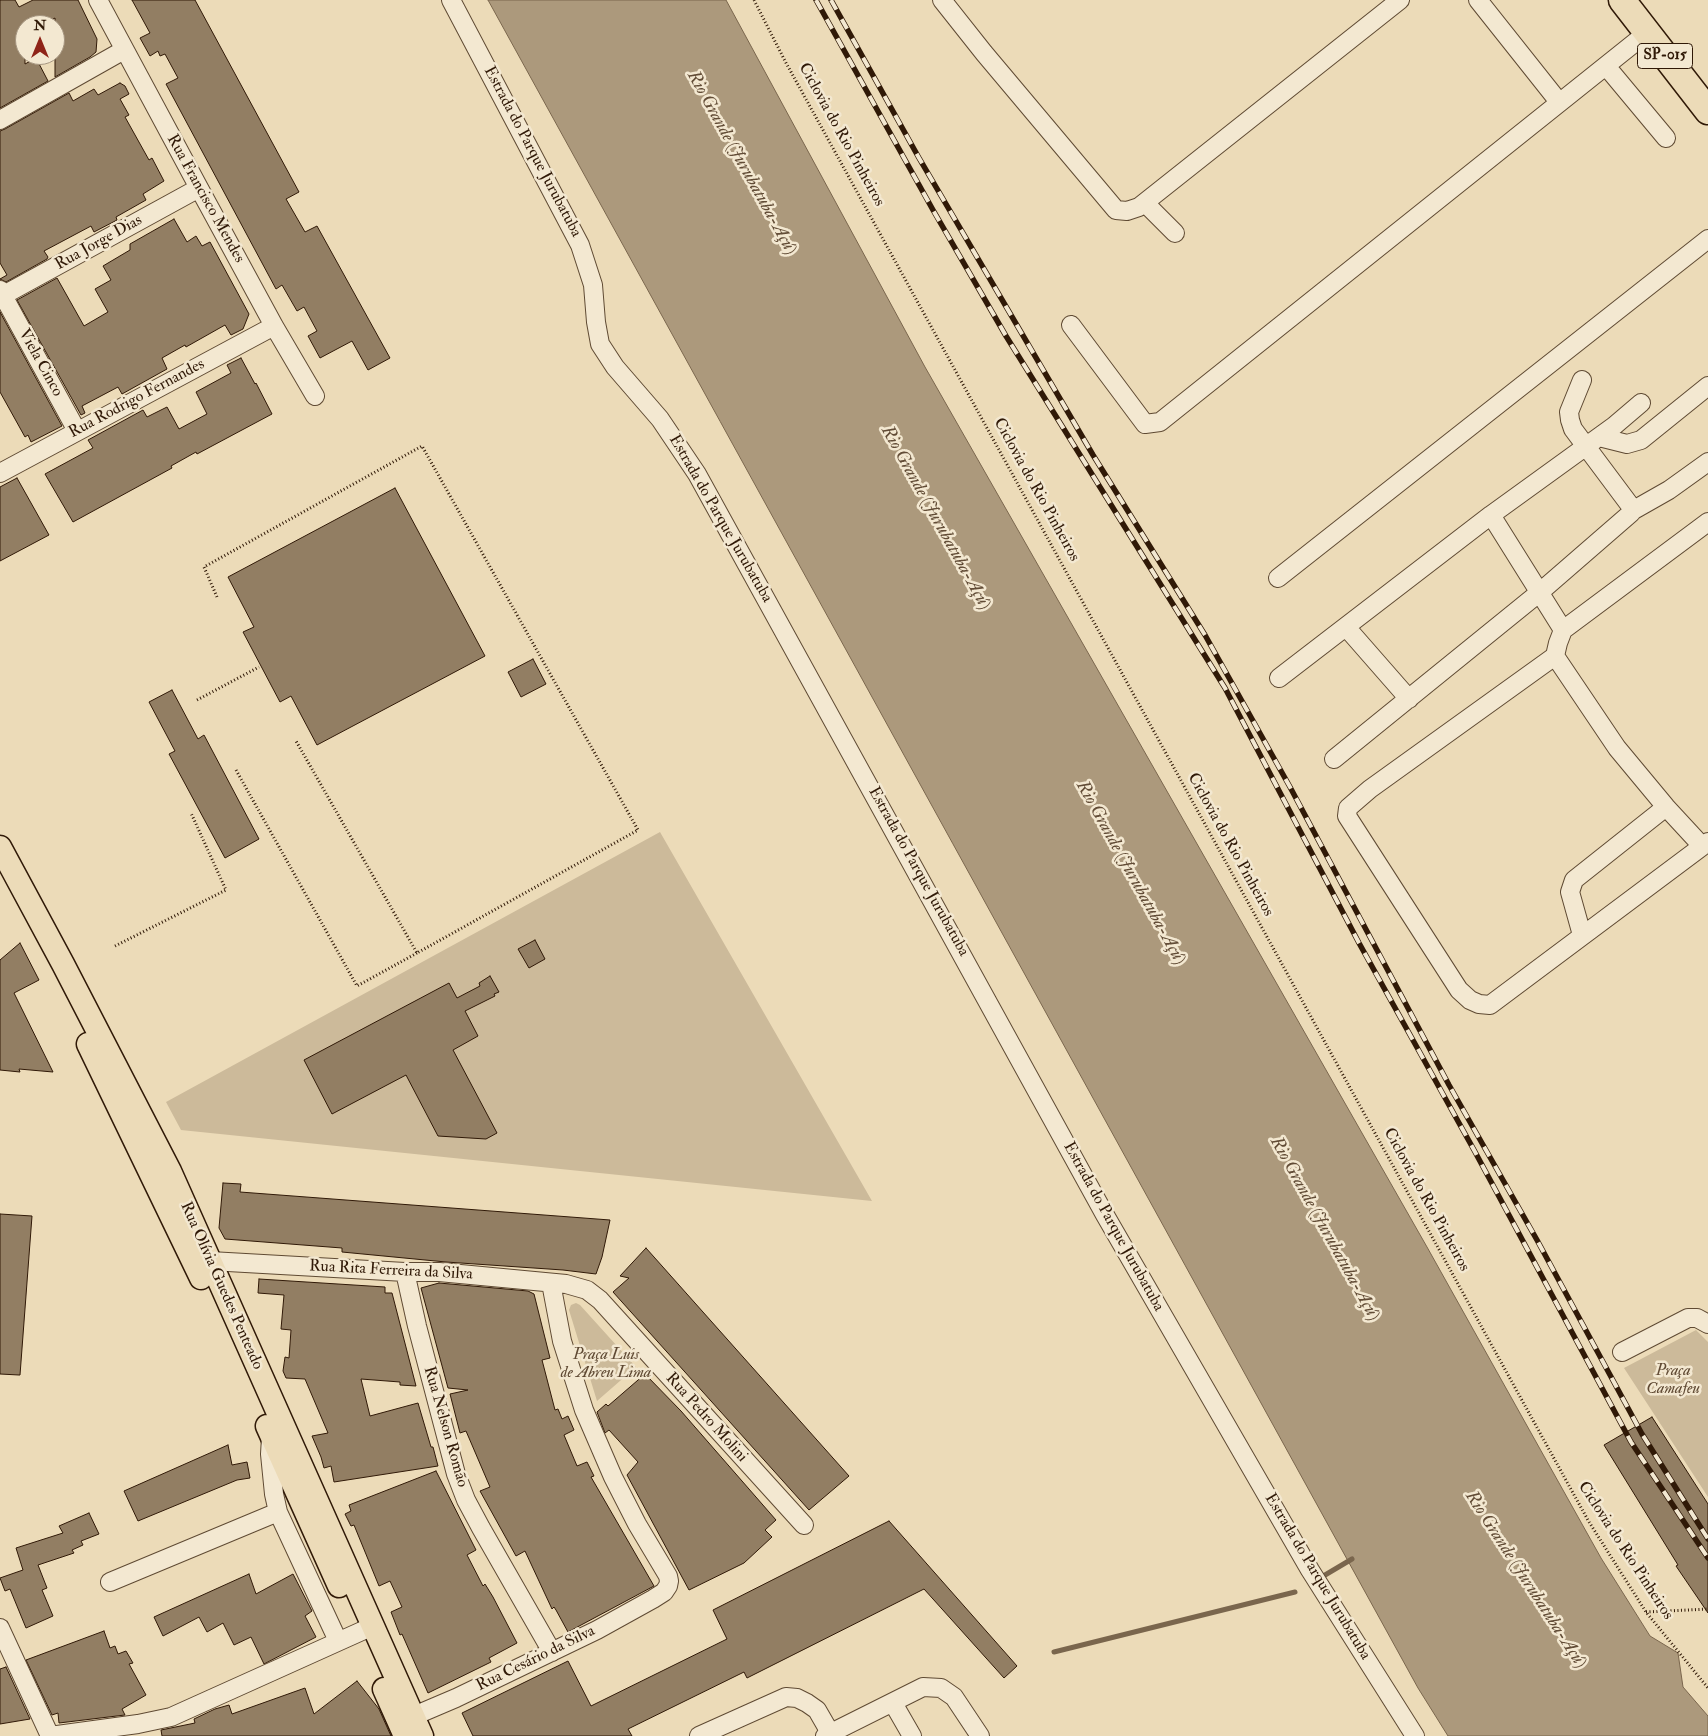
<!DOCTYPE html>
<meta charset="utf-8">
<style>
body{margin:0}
#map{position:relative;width:1708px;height:1736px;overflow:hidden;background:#ecdbb8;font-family:"IM FELL Double Pica",serif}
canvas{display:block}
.north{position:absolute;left:15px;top:15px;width:50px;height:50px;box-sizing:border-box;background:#f3e8d1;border:1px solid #a59580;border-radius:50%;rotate:0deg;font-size:14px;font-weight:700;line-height:20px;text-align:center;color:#301907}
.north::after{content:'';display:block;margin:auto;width:18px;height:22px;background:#8f2418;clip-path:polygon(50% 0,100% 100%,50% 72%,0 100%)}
</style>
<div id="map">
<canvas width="1708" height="1736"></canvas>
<div class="north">N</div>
</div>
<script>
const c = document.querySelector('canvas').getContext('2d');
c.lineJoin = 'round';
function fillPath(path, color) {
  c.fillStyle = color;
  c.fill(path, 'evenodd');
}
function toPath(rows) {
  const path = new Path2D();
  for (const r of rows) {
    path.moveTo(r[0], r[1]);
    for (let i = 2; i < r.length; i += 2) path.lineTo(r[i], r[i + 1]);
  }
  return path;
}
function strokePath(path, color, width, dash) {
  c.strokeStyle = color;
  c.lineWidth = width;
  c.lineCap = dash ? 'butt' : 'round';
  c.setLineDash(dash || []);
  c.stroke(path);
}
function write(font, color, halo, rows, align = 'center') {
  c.font = font + ' "IM FELL Double Pica",serif';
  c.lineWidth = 5;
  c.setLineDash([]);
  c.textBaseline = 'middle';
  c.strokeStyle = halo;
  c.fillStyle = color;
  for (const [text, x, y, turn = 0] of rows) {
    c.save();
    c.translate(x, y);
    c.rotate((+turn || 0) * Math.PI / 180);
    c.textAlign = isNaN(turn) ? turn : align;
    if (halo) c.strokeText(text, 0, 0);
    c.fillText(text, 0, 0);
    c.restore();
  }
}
fillPath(toPath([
 [660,832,872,1201,181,1130,166,1102],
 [576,1303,580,1305,636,1367,597,1401,569,1310,571,1305],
 [1696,1330,1708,1342,1708,1497,1624,1368]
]), '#ccba9a');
const water = toPath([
 [488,0,726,0,925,367,1427,1247,1601,1558,1650,1636,1678,1653,1683,1687,1708,1716,1708,1736,1448,1736,1418,1688,488,0]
]);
fillPath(water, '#ac997c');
strokePath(water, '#7a664d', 1);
strokePath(toPath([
 [1320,1578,1352,1559],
 [1054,1652,1295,1592]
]), '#7a664d', 5);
const building = toPath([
 [0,0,15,0,19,7,33,0,78,0,97,39,96,52,90,57,55,77,55,47,58,46,55,40,55,18,42,25,25,25,25,64,36,58,48,81,0,108,0,0],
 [132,0,195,0,299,192,286,199,305,232,317,226,390,358,368,370,352,341,320,358,308,336,317,331,304,307,297,311,282,285,276,289,166,84,178,78,165,54,160,56,158,51,150,56,140,38,150,33,132,0],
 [120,83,125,86,129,94,120,99,129,115,125,117,149,160,152,158,164,181,143,194,146,200,116,217,117,220,94,232,91,226,44,251,48,257,47,259,6,282,0,279,7,275,0,263,0,131,5,129,69,93,73,101,94,89,98,95,120,83],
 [174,219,187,242,196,236,202,246,210,242,249,314,243,329,231,335,225,325,186,347,185,345,162,358,167,369,122,394,118,387,82,406,85,413,81,415,17,300,57,278,84,326,108,312,95,289,111,280,103,266,130,250,130,244,174,219],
 [0,312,62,426,31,442,28,435,25,437,0,392,0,312],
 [241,358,255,384,256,383,272,414,197,454,196,452,171,466,172,468,73,522,45,474,93,448,88,440,143,410,147,417,167,407,179,429,207,414,196,392,231,373,227,365,241,358],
 [17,478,49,535,0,561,0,487,17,478],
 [395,488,485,656,317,745,291,696,280,702,243,632,254,627,228,577,395,488],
 [533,659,546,684,521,697,508,672,533,659],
 [172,690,198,739,204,735,259,839,225,858,169,754,175,751,149,702,172,690],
 [535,940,545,959,529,968,518,949,535,940],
 [20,943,39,980,14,993,53,1072,19,1069,20,1072,0,1070,0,960,20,943],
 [490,976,499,992,494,994,495,996,465,1011,478,1036,453,1050,497,1133,486,1139,438,1136,406,1075,332,1114,304,1060,449,983,457,998,480,986,479,983,490,976],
 [223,1183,241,1184,240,1192,610,1220,602,1257,596,1274,563,1270,446,1262,342,1252,342,1248,225,1239,219,1228,223,1183],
 [0,1214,32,1216,20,1375,19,1375,0,1374,0,1214],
 [646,1248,849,1476,809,1510,613,1292,629,1278,620,1276,646,1248],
 [259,1279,385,1287,385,1293,392,1293,416,1386,400,1385,400,1382,361,1379,370,1416,418,1403,431,1447,433,1447,438,1466,334,1482,331,1466,324,1468,321,1457,312,1436,328,1433,305,1379,286,1378,283,1371,285,1357,289,1358,291,1330,281,1329,284,1295,258,1293,259,1279],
 [439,1283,528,1291,534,1294,550,1358,542,1360,555,1410,558,1409,562,1419,568,1416,574,1430,564,1435,577,1466,587,1462,594,1476,591,1477,654,1586,568,1632,556,1610,554,1607,552,1609,525,1551,516,1556,480,1491,490,1487,466,1431,460,1433,450,1394,468,1390,448,1388,421,1288,439,1283],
 [645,1374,681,1411,776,1520,765,1530,772,1537,744,1563,689,1590,627,1475,638,1462,609,1430,605,1433,597,1412,606,1404,608,1406,645,1374],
 [1652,1417,1708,1504,1708,1613,1676,1566,1678,1565,1604,1445,1652,1417],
 [228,1445,232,1465,247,1462,250,1478,237,1480,138,1521,124,1491,228,1445],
 [436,1471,476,1550,467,1555,483,1586,485,1584,493,1597,517,1643,489,1658,491,1662,428,1693,402,1634,400,1635,391,1612,402,1607,390,1581,379,1586,354,1525,351,1526,345,1514,351,1511,349,1505,436,1471],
 [89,1513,99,1534,81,1541,83,1545,72,1550,74,1553,38,1565,47,1588,42,1590,53,1616,26,1628,10,1589,5,1591,0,1578,23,1570,16,1548,63,1533,59,1526,89,1513],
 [889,1521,1017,1666,1004,1678,924,1589,747,1678,744,1672,628,1729,632,1736,473,1736,462,1713,568,1661,591,1706,727,1639,713,1610,889,1521],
 [249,1574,256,1594,293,1574,312,1611,305,1616,316,1637,264,1664,251,1637,234,1645,223,1623,207,1632,199,1617,163,1636,154,1617,249,1574],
 [104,1631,110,1648,115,1646,118,1654,126,1651,133,1663,129,1664,146,1695,122,1709,125,1715,59,1723,58,1713,52,1715,26,1660,104,1631],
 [6,1667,30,1719,0,1724,0,1669,6,1667],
 [357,1681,379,1709,391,1736,162,1736,161,1730,195,1723,194,1719,215,1709,229,1705,232,1714,305,1688,314,1714,357,1681]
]);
fillPath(building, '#927e63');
strokePath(building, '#301907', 1);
const minor = toPath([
 [98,0,199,188,274,326,315,396],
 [451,0,580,245,593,285,596,322,600,344,615,367,660,419,697,474,1105,1215,1310,1570,1415,1736],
 [942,0,984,53,1116,210,1127,211,1139,207,1400,0],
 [1478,0,1559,102],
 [1606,66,1666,138],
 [0,120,124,50],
 [1145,203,1175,233],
 [0,290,77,431],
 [0,297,199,188],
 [1071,325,1145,424,1160,422,1648,32],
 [1599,437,1627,444,1641,440,1708,386],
 [0,473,274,326],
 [1632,511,1669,490,1708,462],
 [1278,578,1708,239],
 [1346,627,1409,699],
 [1563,630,1491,515,1614,426,1641,403],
 [1555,656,1370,789,1348,808,1347,816,1459,990,1470,1000,1479,1004,1490,1005,1708,842],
 [1279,678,1491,515],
 [1334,759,1540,592,1631,513,1632,508,1573,429,1570,420,1569,412,1582,380],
 [1702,846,1666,807,1617,748,1555,656,1558,643,1563,630,1708,522],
 [1582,935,1570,892,1574,880,1666,807],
 [200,1265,210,1261,405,1272,439,1272,566,1284,587,1290,600,1300,804,1525],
 [405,1272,417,1326,456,1474,466,1500,481,1528,552,1652],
 [1622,1352,1688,1318,1697,1318,1708,1324],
 [271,1437,270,1454,274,1494,278,1512,338,1641],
 [110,1582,278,1512],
 [0,1628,50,1736],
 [893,1703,912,1736],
 [402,1721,456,1698,597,1630,653,1599,664,1592,668,1586,669,1581,668,1576,637,1524,613,1477,584,1410,562,1341,551,1283],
 [50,1736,138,1724,171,1717,373,1626],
 [699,1736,786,1697,797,1698,807,1703,817,1710,832,1736],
 [825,1736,923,1687,941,1688,954,1697,980,1736]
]);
const major = toPath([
 [0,847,63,964,170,1171,422,1736],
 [88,1044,201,1278],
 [267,1426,339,1586],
 [384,1689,405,1736]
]);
const highway = toPath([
 [1622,0,1708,111]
]);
strokePath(minor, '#5f4a33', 20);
strokePath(major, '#301907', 25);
strokePath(highway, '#301907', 29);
strokePath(toPath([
 [754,0,785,61,1589,1522,1646,1612,1708,1688],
 [217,597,204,567,422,446,638,830,417,953,296,741],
 [197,700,259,667],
 [236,770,357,986,417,953],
 [115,946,226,890,191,813],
 [1646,1612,1708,1609]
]), '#301907', 3, [1, 2.5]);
strokePath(minor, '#f3e8d1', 18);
strokePath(major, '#ecdbb8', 22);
strokePath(highway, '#ecdbb8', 26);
const rail = toPath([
 [816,0,933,210,1006,336,1225,688,1359,943,1474,1150,1631,1442,1708,1558],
 [831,0,919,158,1093,455,1205,635,1290,787,1449,1085,1537,1240,1642,1434,1708,1539]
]);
strokePath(rail, '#301907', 5.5);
strokePath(rail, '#f3e8d1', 4, [11]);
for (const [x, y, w] of [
 [1665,56,55]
]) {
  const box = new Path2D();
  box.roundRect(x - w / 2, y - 12.5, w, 25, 4);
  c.fillStyle = '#f3e8d1';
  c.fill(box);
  strokePath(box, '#301907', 1);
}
write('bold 15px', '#301907', null, [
 ["SP-015",1665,56]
]);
write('16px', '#301907', '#f3e8d1', [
 ["Ciclovia do Rio Pinheiros",841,135,61],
 ["Estrada do Parque Jurubatuba",532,152,62],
 ["Rua Francisco Mendes",205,199,61],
 ["Rua Jorge Dias",99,243,-29],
 ["Viela Cinco",40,363,61],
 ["Rua Rodrigo Fernandes",137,399,-28],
 ["Ciclovia do Rio Pinheiros",1036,490,61],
 ["Estrada do Parque Jurubatuba",720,519,60],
 ["Ciclovia do Rio Pinheiros",1230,845,61],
 ["Estrada do Parque Jurubatuba",918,872,61],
 ["Ciclovia do Rio Pinheiros",1426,1200,61],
 ["Estrada do Parque Jurubatuba",1113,1227,61],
 ["Rua Rita Ferreira da Silva",391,1271,3],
 ["Rua Olívia Guedes Penteado",221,1286,66],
 ["Rua Pedro Molini",706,1418,48],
 ["Rua Nelson Romão",445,1427,74],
 ["Ciclovia do Rio Pinheiros",1625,1551,57],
 ["Estrada do Parque Jurubatuba",1317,1577,59],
 ["Rua Cesário da Silva",536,1659,-26]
]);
write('italic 16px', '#5f4933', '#f3e8d1', [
 ["Praça Luis",606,1356],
 ["de Abreu Lima",606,1374],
 ["Praça",1673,1372],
 ["Camafeu",1673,1390]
]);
write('italic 18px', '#624c36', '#f3e8d1', [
 ["Rio Grande (Jurubatuba-Açú)",741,163,61],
 ["Rio Grande (Jurubatuba-Açú)",935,518,61],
 ["Rio Grande (Jurubatuba-Açú)",1130,873,61],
 ["Rio Grande (Jurubatuba-Açú)",1324,1229,61],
 ["Rio Grande (Jurubatuba-Açú)",1525,1580,57]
]);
</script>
